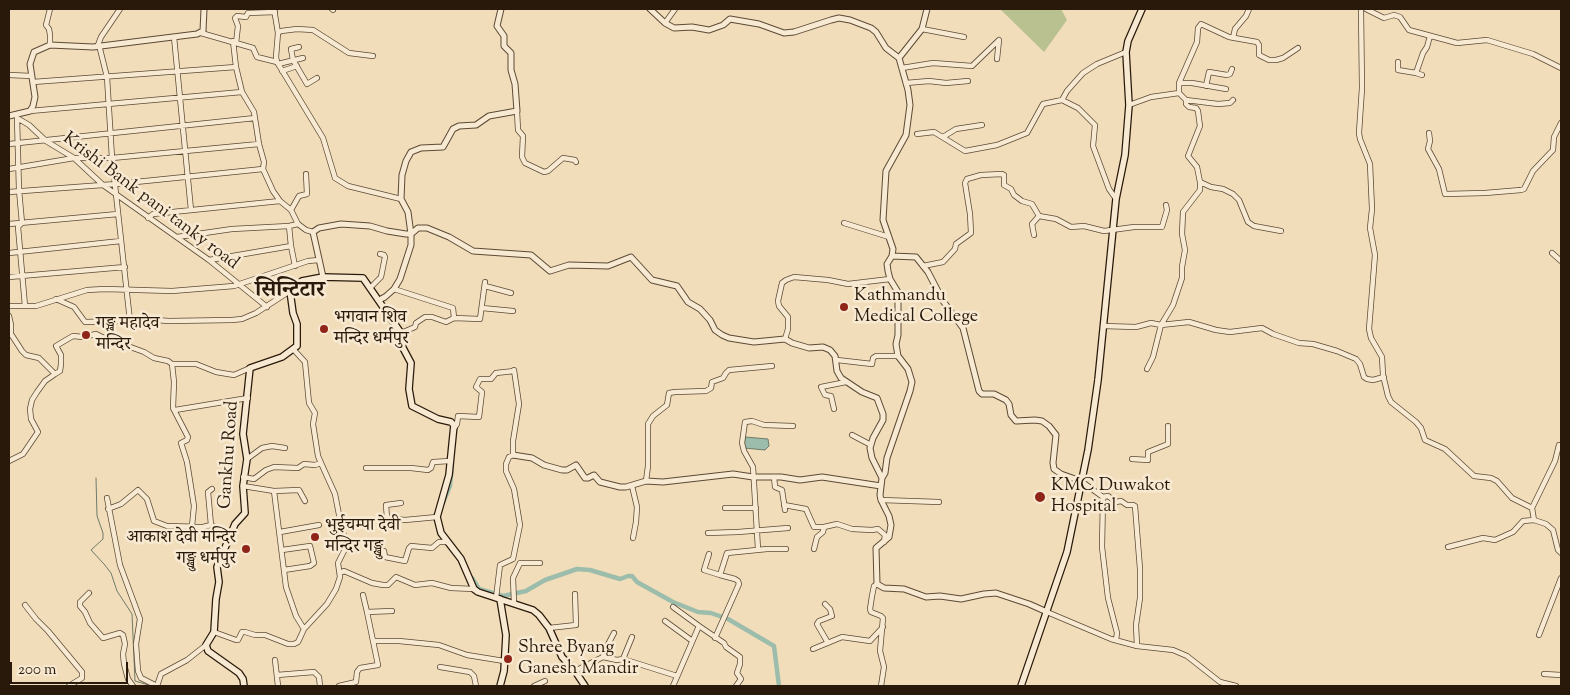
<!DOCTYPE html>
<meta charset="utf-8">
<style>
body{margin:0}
#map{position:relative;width:1570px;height:695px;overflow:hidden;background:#f2ddba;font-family:"Sorts Mill Goudy",serif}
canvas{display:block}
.frame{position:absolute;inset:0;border:10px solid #29190a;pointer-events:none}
.scale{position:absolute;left:10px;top:662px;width:118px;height:22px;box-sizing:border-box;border:2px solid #29190a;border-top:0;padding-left:6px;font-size:15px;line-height:18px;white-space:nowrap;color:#29190a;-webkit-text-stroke:4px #f7e9d2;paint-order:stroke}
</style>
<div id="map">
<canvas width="1570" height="695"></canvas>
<div class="frame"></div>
<div class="scale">200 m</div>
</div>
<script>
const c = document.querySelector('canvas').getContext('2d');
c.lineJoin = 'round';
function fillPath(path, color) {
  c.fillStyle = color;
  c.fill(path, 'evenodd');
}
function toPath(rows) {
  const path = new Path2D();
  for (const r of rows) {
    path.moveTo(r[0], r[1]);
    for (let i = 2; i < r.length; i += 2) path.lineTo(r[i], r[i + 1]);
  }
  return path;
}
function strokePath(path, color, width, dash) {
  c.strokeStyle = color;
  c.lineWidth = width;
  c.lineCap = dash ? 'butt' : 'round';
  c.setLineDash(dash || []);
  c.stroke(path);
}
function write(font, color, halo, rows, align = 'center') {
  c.font = font + ' "Sorts Mill Goudy","Noto Serif Devanagari",serif';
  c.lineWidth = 5;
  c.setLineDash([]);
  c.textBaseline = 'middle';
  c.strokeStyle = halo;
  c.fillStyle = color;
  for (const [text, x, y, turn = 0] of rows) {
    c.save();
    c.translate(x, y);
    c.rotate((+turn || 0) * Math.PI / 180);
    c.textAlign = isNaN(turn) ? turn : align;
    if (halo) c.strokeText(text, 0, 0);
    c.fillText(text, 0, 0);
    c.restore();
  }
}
fillPath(toPath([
 [1000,9,1061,9,1067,20,1044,52]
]), '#b9c191');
const water = toPath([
 [745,437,768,439,769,446,765,450,744,448,745,437]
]);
fillPath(water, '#9cbdab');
strokePath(water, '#6e7b6b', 1);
strokePath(toPath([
 [96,478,97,516,103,533,103,539,91,550,104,564,111,573,117,591,132,614,135,681,152,686]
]), '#6e7b6b', 1);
strokePath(toPath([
 [443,503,450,486,452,465],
 [472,578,479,589,503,596,526,591,545,580,577,569,590,570,620,579,628,576,632,576,637,582,673,602,698,612,711,613,728,619,774,646,779,686]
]), '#9cbdab', 4.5);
const minor = toPath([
 [50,9,46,25,49,29,50,35,50,45],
 [274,9,278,33],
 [332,9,333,10],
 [1361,9,1362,88,1359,133,1360,139,1370,164,1372,209,1370,228,1375,255,1369,329,1371,338,1382,357,1383,375,1388,396,1391,402,1416,422,1421,428,1425,440,1445,449,1474,476,1491,478,1497,481,1512,498,1532,508],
 [1366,9,1384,18,1394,15,1400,17,1409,30,1457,43,1487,40,1533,54,1561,68],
 [665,23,675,9],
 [922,29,964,37],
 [201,33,253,48,257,57,277,62],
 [174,37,191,210],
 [1233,38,1235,29,1246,16,1249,9],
 [233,41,236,67,242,92,254,112,259,144,264,162,263,169,273,191,280,201,291,210,298,224,306,230,313,232],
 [236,43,238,26,235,18,237,16,246,17,248,13,275,12],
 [98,45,101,37,120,9],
 [99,45,107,77,112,158,130,321],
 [299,47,291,49,293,60,307,84,317,78],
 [373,56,349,53,313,30,297,29,281,31,278,33,276,57,277,62,323,138,335,178,348,186,401,199],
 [1398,62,1398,70,1416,73],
 [278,64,303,58],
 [902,68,933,63,972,66,999,40,997,59],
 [282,71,297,66],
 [9,75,32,76],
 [1422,75,1416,73,1423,53,1427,47,1430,36],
 [33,82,236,67],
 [906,83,929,81,946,83,968,81],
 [1179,83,1192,83,1226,89],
 [1206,86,1209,72,1227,75,1230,74,1232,69],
 [1179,93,1179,83,1197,42,1198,28,1201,24,1229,37,1257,42,1259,45,1259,55,1269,60,1276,60,1283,58,1298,48],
 [1062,100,1067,91,1083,73,1097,64,1126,52],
 [1186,100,1218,104,1230,103,1233,100],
 [1129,105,1151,97,1179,93,1186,100,1186,104,1189,107,1196,108,1198,111,1199,119,1200,126,1188,156,1197,167,1200,182,1200,190,1183,212,1182,234,1185,250,1182,267,1182,278,1173,305,1161,325,1153,357,1147,369],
 [30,111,242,92],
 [517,111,518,130,523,136,522,157,525,163,544,172,548,171,563,158,575,160,576,162],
 [17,118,29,125,46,141,74,158,103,185,209,260,267,307],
 [17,118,19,190,22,223,18,227,25,306],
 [1429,133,1430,141,1428,149,1439,169,1445,194,1485,193,1521,190,1524,189,1533,171,1553,150,1554,137,1561,123],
 [917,134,934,132,965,151,997,145,1027,133,1043,104,1062,100,1078,108,1095,125,1093,146,1109,189,1116,199],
 [943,137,956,129,982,125],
 [9,144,255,118],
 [9,169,74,158,112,158,259,144],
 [1200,182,1211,187,1223,189,1233,194,1239,200,1248,222,1254,226,1281,231],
 [9,192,116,184,263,169],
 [291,210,299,196,307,194,306,174],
 [148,218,153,214,280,201],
 [844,223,889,237],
 [9,224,118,214],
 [289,226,291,246,295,266],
 [1034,235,1032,224,1039,216],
 [177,237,232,229,289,226,298,224],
 [9,253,121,241],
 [1552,253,1561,261],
 [209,260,291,246],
 [923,266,943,262,955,249,956,244,971,233,970,214,965,183,967,179,981,175,1002,174,1004,175,1004,185,1011,189,1014,195,1022,201,1032,204,1039,216,1056,219,1071,227,1084,226,1104,231,1134,227,1162,227,1167,210,1166,205],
 [9,277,125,267],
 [485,286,511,293],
 [371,287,381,277,385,257,384,255,380,254],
 [394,289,453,308,454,318,480,319,485,282],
 [56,299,74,307,85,322,155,320,169,321,232,320,242,319,256,313,290,291],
 [9,306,36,306,87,290,105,289,172,291,234,286,308,261,319,260],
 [482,308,513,311],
 [9,316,11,325,11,334,22,351,26,355,39,358,55,374,60,371,61,364,61,355,56,346,66,340,73,336,83,337,96,334,106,339,114,341],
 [112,322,114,341,144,352,154,358,168,361,172,364,196,364,216,372,234,375,250,368],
 [1103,326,1136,327,1151,323,1161,325,1189,322,1216,330,1230,332,1262,328,1273,334,1299,343,1313,344,1337,351,1356,359,1360,364,1364,377,1367,379,1373,380,1384,377],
 [401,333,415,327,416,323,425,317,432,317,446,322,454,318],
 [785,339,788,329,788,317,779,306,778,301,782,283,786,280,794,277,828,280,848,284,890,279],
 [837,360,872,364,873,358,876,356,898,356],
 [172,364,174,382,173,408,188,437,187,440,181,443,187,462,194,506,192,526],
 [834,409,831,396,825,395,821,387,846,382],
 [175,410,248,398],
 [455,427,457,424,458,416,479,417,482,392,476,387,480,379,491,379,496,373,514,371],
 [852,435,871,445],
 [247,459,262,448,272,446,285,448],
 [1132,459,1148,460,1148,452,1168,444,1168,426],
 [9,461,23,454,38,432,31,419,30,409,32,400,37,392,45,381,55,374],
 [366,468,411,468,428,470,431,468,433,462,450,461],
 [243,477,254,479,266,470,274,467,298,468,304,464,315,465,321,463,318,456,313,424,315,413,309,403,305,362,294,350],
 [774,477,775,487,782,490,785,510],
 [646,481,648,466,648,424,653,416,667,405,669,393,675,392,706,391,711,388,712,382,723,378,726,373,729,370,772,366],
 [1081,481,1103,497,1108,496,1116,502,1121,501,1127,505,1133,505,1135,506,1140,569,1140,598,1136,625,1137,646],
 [243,486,274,491,286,587,296,616,304,629],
 [632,486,637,507,636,522,633,538],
 [274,491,299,490,305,501],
 [1103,497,1102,547,1108,598,1117,633,1116,640],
 [107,498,120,565,140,619,136,644,138,671,141,678,157,686],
 [881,500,939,502],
 [401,503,386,505,387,518,405,520,437,517],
 [784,505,806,509,814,527,824,527,837,524,852,529,872,530,878,529,885,535,884,542],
 [725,508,756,508],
 [108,509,121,504,138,490,147,499,154,521,167,526,203,527,211,525,220,529,228,540],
 [1534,520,1532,508,1555,461,1559,445],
 [211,525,208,492,212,489],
 [280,532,319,525],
 [708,533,738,532,788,528],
 [1448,547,1483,538,1495,540,1513,532,1523,521,1534,520,1546,524,1553,530,1558,550,1561,553],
 [758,549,753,467,744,451,742,443,745,422,752,421,764,425,793,426],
 [814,549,817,537,823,532,824,527],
 [282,550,310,546,314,563,310,566,284,570],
 [384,551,385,557,405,561,409,548,411,546,432,548,439,542,448,542],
 [709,554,704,570,720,575],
 [340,573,344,571,372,583,383,585,388,585,396,577,415,585,432,583,451,588,474,589],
 [877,584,874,586,872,596,870,609,871,612,881,616,883,618,880,651,884,667,881,686],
 [89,593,80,602,80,606,85,612,90,623,103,638,120,633,123,635,125,644,123,654,124,664,128,679,133,686],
 [363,595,367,612],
 [496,598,500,565,513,559,520,525,514,489,506,471,506,464,509,457,513,455,513,441,519,404,514,370],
 [514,603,513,578,520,563,540,563],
 [825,604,830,609,832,616,819,621,817,624,828,643],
 [25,605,36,619,48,631,82,672,82,678,69,686],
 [1047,612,1111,639,1137,646,1173,650,1187,656,1220,682,1236,686],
 [665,621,691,640],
 [699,626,724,643,726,647,740,657,740,664,737,673,741,679,736,686],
 [549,628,576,625,575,594],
 [214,632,236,640,238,640,242,632,245,632,255,635,265,635,288,644,294,644,298,642,304,629,327,604,336,589,340,577,338,563,346,547,346,543,341,525,335,494,321,463],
 [1539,635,1561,578],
 [715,638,739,584,738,581,735,579,720,575,727,553,767,549,786,549],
 [375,641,399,641,439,645,467,655,504,661],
 [813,649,842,637,870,641,883,627],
 [603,657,604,652,614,633],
 [623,659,632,637],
 [275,660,278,686],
 [440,667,470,672,474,676,476,686],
 [575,671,603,657,617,660,623,659,677,676],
 [1544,674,1561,675],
 [277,675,314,672,319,677,320,686],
 [157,686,161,674,187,660,206,645],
 [339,686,356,682,357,672,360,668,378,665,367,612,392,611],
 [534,686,545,681],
 [673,686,699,626,673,607]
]);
const tertiary = toPath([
 [650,9,665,23,674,28,692,27,709,30,723,25,730,19,759,24,784,33,794,32,831,20,839,18,850,20,871,28,876,32,886,48,899,58],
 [899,58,922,29,927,9],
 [9,116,30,111,33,106,35,97,30,64,34,52,50,45,93,47,197,34,203,31,204,9],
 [892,256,916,257,928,272,943,301,963,328,979,391,982,394,994,394,1006,400,1009,404,1011,415,1016,421,1035,420,1042,421,1049,426,1056,435,1053,463,1054,469,1061,474,1081,481],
 [323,277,313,232,319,228,341,224,370,226,387,231,406,234,411,234,418,228,427,228,449,237,473,251,531,255,550,271,569,265,608,266,631,257,652,280,677,286,688,302,700,309,710,320,715,330,722,335,729,338,754,342,785,339,792,343,809,348,823,347,830,350,835,356,837,371,841,378,862,392,877,398,883,414,883,420,873,438,870,448,872,458,882,478,880,495,881,500,889,516,891,525,889,537,876,548,877,584,884,588,904,589,926,597,940,596,961,599,984,594,996,593,1029,604,1047,612],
 [379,300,385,297,394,289,400,279,411,245,411,234,408,212,401,199,402,175,406,161,411,152,421,148,443,147,453,129,459,126,476,125,489,116,517,111,515,84,511,70,511,53,504,46,504,36,497,26,501,9],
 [513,455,532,458,544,465,562,470,567,470,576,465,585,478,588,478,594,475,600,482,620,487,626,487,646,481,663,482,733,474,753,477,781,477,800,480,822,477,881,486],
 [882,478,885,473,887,458,910,391,912,382,908,369,898,356,896,344,898,335,898,292,890,279,888,271,887,264,892,256,893,249,883,220,886,171,906,135,910,105,908,90,899,58]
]);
const secondary = toPath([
 [500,599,506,635,504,671,500,686],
 [244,686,243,679,239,673,208,651,206,645,214,632,216,599,219,582,217,567,235,524,245,513,243,486,247,459,243,434,250,368,282,357,297,346,297,324,293,313,290,291,302,281,323,277,363,278,401,333,403,348,411,363,409,389,412,406,438,419,451,422,454,425,449,475,437,517,441,533,461,559,474,589,478,592,533,610,539,615,549,628,562,657,575,671,585,686],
 [1021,686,1067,552,1088,450,1098,380,1116,199,1125,155,1129,105,1126,52,1128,41,1142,9]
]);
strokePath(minor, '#5b4a36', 6);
strokePath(tertiary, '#5b4a36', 7);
strokePath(secondary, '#29190a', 8);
strokePath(minor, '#f7e9d2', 4.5);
strokePath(tertiary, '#f7e9d2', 5);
strokePath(secondary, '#f7e9d2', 5.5);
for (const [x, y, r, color] of [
 [844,307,5,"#8f2418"],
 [324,329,5,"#8f2418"],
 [86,335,5,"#8f2418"],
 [1040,497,6,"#8f2418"],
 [315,537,5,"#8f2418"],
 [246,549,5,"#8f2418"],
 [508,659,5,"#8f2418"]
]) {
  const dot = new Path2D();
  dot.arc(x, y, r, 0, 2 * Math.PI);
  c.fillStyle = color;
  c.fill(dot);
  strokePath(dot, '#f7e9d2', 2);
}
write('18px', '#29190a', '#f7e9d2', [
 ["Krishi Bank pani tanky road",150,202,37],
 ["Gankhu Road",230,455,-86]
]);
write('18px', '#29190a', '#f7e9d2', [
 ["Kathmandu",854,297],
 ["Medical College",854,318],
 ["भगवान शिव",334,319],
 ["मन्दिर धर्मपुर",334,340],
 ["गङ्खु महादेव",96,325],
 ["मन्दिर",96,346],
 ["KMC Duwakot",1051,487],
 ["Hospital",1051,508],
 ["भुईचम्पा देवी",325,527],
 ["मन्दिर गङ्खु",325,548],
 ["आकाश देवी मन्दिर",236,539,"right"],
 ["गङ्खु धर्मपुर",236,560,"right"],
 ["Shree Byang",518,649],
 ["Ganesh Mandir",518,670]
], 'left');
write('bold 22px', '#29190a', '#f7e9d2', [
 ["सिन्टिटार",290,292]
]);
</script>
